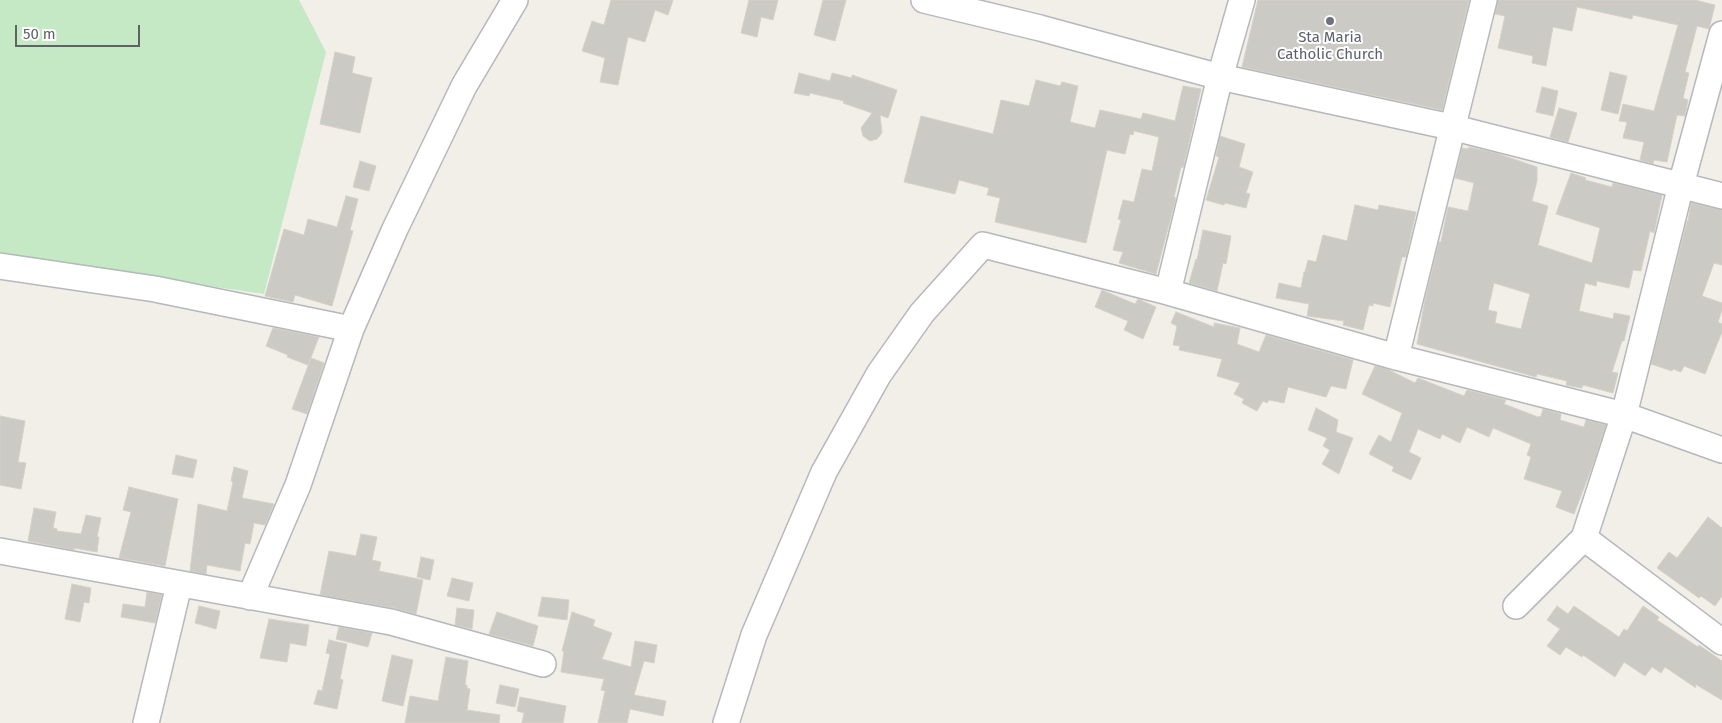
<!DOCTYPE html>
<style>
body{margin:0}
#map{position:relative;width:1722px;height:723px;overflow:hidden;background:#f1efe8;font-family:"Fira Sans",sans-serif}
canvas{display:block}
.scale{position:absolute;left:15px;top:25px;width:125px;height:22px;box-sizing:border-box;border:2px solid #5f6368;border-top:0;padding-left:6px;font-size:15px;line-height:18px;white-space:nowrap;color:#5f6368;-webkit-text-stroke:4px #fff;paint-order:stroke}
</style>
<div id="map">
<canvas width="1722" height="723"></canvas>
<div class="scale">50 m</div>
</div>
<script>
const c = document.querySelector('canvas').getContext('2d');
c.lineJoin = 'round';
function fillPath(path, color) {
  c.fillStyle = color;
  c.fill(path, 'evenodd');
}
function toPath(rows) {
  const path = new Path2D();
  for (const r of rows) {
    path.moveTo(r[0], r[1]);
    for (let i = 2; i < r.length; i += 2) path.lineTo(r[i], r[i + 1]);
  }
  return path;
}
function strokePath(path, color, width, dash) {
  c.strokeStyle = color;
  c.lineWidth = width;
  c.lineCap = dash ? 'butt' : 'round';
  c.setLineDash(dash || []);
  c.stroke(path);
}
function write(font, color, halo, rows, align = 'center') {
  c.font = font + ' "Fira Sans",sans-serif';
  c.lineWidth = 4;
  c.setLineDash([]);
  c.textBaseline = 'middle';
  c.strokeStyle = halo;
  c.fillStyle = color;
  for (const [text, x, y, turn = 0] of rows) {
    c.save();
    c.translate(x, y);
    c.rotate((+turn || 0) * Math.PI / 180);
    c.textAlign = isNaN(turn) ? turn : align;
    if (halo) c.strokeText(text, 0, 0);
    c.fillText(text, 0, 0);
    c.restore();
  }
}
fillPath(toPath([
 [0,0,299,0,326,52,264,294,0,255]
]), '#c5e8c5');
const building = toPath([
 [611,0,673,0,668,15,655,10,645,42,628,37,618,85,600,82,605,58,582,51,592,21,604,25,611,0],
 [749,0,778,0,773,20,761,17,757,37,741,33,749,0],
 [823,0,846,0,835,41,814,35,823,0],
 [1258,0,1469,0,1442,110,1242,67,1258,0],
 [1498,0,1695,0,1715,5,1709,29,1697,26,1685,72,1689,73,1683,98,1688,100,1685,116,1677,115,1667,162,1654,160,1653,164,1640,160,1644,142,1623,138,1627,122,1619,121,1623,104,1654,111,1678,25,1633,15,1632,19,1577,7,1572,31,1553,27,1546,66,1532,63,1533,56,1498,48,1505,16,1495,14,1498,0],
 [335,52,355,57,352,73,372,78,360,133,320,124,335,52],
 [1610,72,1627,76,1618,114,1601,110,1610,72],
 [799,73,830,81,832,73,852,78,852,75,897,90,888,118,880,115,882,133,877,139,870,141,863,136,861,128,872,113,843,103,844,101,810,93,809,96,794,93,799,73],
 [1036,80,1060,86,1062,82,1078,86,1070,122,1095,128,1100,110,1141,119,1143,113,1175,121,1183,86,1201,89,1188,147,1183,168,1181,167,1174,197,1176,198,1156,274,1119,263,1123,252,1113,250,1121,220,1118,219,1123,200,1134,202,1142,169,1152,171,1159,137,1134,131,1133,135,1130,134,1125,154,1107,150,1086,243,995,222,1000,198,987,195,989,188,959,180,955,194,904,182,921,116,993,134,1001,100,1029,106,1036,80],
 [1542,87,1558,91,1553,116,1536,112,1542,87],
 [1559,108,1577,113,1568,142,1550,137,1559,108],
 [1220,136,1245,144,1239,167,1253,172,1246,193,1250,194,1246,208,1225,203,1224,205,1206,200,1219,157,1216,156,1220,136],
 [1469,147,1496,153,1537,167,1537,181,1532,201,1548,206,1538,245,1592,263,1600,228,1556,214,1571,173,1586,178,1585,180,1612,187,1613,183,1662,195,1654,233,1650,231,1641,271,1633,270,1629,288,1597,281,1596,286,1585,283,1579,311,1613,319,1614,313,1630,316,1624,341,1622,341,1612,372,1618,373,1613,393,1583,385,1582,388,1566,385,1567,381,1537,374,1536,377,1417,344,1425,300,1439,242,1441,242,1448,207,1468,211,1474,183,1455,178,1462,148,1468,149,1469,147],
 [1494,283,1530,294,1521,329,1495,323,1497,312,1488,310,1494,283],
 [360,161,376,166,369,191,353,187,360,161],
 [346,196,358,199,350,230,353,231,332,306,295,295,293,302,265,296,284,229,304,235,308,219,337,227,346,196],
 [1691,203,1722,210,1722,265,1714,263,1702,296,1722,303,1722,310,1718,322,1722,324,1722,332,1705,374,1684,366,1681,372,1673,369,1672,371,1651,364,1687,221,1688,221,1691,203],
 [1355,205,1378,210,1379,205,1416,212,1406,257,1402,257,1390,307,1373,303,1373,306,1369,305,1363,330,1343,325,1344,321,1307,316,1309,304,1276,298,1279,283,1301,288,1304,272,1305,272,1308,260,1316,262,1323,235,1347,241,1355,205],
 [1203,230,1231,236,1226,264,1223,263,1217,291,1189,283,1196,259,1197,260,1203,230],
 [1102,290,1135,304,1138,299,1156,307,1143,339,1124,330,1128,321,1095,307,1102,290],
 [1176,312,1214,327,1214,323,1240,328,1237,344,1259,352,1266,335,1353,360,1346,389,1331,386,1326,397,1288,387,1284,403,1269,400,1267,403,1263,401,1257,411,1242,403,1244,399,1234,394,1240,383,1217,376,1222,359,1179,350,1180,346,1173,345,1177,326,1171,323,1176,312],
 [273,328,319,337,308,365,287,357,288,355,266,346,273,328],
 [311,358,324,363,307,414,292,409,311,358],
 [1375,366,1387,369,1415,383,1418,378,1464,396,1467,390,1506,400,1504,404,1538,417,1541,416,1543,409,1561,414,1560,420,1584,427,1586,420,1606,425,1592,467,1574,514,1556,507,1562,491,1524,479,1531,457,1527,455,1531,444,1493,428,1489,437,1467,427,1460,443,1442,434,1440,439,1418,429,1409,452,1421,458,1411,480,1392,471,1394,467,1369,454,1379,435,1391,442,1402,413,1362,394,1375,366],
 [1316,408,1338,420,1336,432,1353,438,1339,474,1322,464,1330,450,1323,446,1327,438,1308,430,1316,408],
 [0,416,25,421,18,462,26,463,21,489,0,485,0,416],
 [176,455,197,460,193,478,172,474,176,455],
 [234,467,248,471,242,498,274,504,265,525,254,523,250,544,245,543,240,571,207,565,206,574,190,571,198,504,227,511,233,482,231,481,234,467],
 [129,487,178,499,165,566,119,558,131,512,123,510,129,487],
 [34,508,56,512,53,528,57,529,57,531,81,534,86,515,101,518,97,537,99,537,97,552,74,548,74,550,28,541,34,508],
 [1708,517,1722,528,1722,596,1715,606,1701,596,1699,598,1657,568,1669,552,1677,558,1708,517],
 [361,534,377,537,372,560,381,562,379,571,423,580,416,614,394,608,320,595,329,551,356,556,361,534],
 [421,557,434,560,430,580,417,577,421,557],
 [452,578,473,583,469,601,447,596,452,578],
 [72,584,91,588,89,603,84,602,80,622,65,619,72,584],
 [147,592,162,595,155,623,121,617,123,604,145,607,147,592],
 [542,597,569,600,567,620,538,616,542,597],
 [199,606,220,611,216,629,195,623,199,606],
 [1557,606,1568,614,1574,606,1619,637,1624,629,1627,631,1643,606,1659,617,1657,620,1698,647,1699,645,1722,661,1722,700,1695,684,1696,688,1665,667,1661,673,1652,667,1645,676,1624,662,1615,677,1583,655,1582,657,1566,647,1560,655,1547,646,1560,629,1547,620,1557,606],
 [457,608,474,610,472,629,455,625,457,608],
 [497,612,538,626,533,646,489,634,497,612],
 [572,612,595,620,593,626,612,633,602,659,631,667,635,641,657,645,654,663,644,661,634,695,666,701,663,716,630,709,627,723,598,723,605,691,601,690,604,679,561,672,564,651,562,651,572,612],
 [269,619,309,625,306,646,290,643,287,662,260,658,269,619],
 [339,627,372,633,368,647,336,639,339,627],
 [329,640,347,644,340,679,343,680,337,709,314,704,318,690,322,691,330,654,326,653,329,640],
 [392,655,413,660,403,706,382,701,392,655],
 [446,657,468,661,465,685,467,685,467,688,470,689,467,710,500,715,499,723,405,723,410,696,438,701,446,657],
 [500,685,519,689,515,707,496,703,500,685],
 [520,697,566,706,563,723,522,723,524,713,517,711,520,697]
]);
fillPath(building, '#cccac5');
strokePath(building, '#d6d1c6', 1);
const minor = toPath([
 [924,0,1040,28,1220,77,1451,127,1722,196],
 [0,266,155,289,351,329],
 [1168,292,1220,77,1242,0],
 [1396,357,1484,0],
 [1584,538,1722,642],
 [0,551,391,622,543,664],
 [250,597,298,485,351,329,395,229,464,86,515,0],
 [1516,606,1584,538,1624,415,1681,185,1722,34],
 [146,723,179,585],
 [726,723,754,635,824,472,879,374,922,313,983,245,1168,292,1396,357,1624,415,1722,450]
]);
strokePath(minor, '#b5b8bc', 28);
strokePath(minor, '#fff', 25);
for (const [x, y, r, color] of [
 [1330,21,5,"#6b7280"]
]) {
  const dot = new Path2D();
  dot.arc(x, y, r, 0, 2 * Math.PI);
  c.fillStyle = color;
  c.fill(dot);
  strokePath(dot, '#fff', 2);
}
write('15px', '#5b616d', '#fff', [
 ["Sta Maria",1330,38],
 ["Catholic Church",1330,55]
]);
</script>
